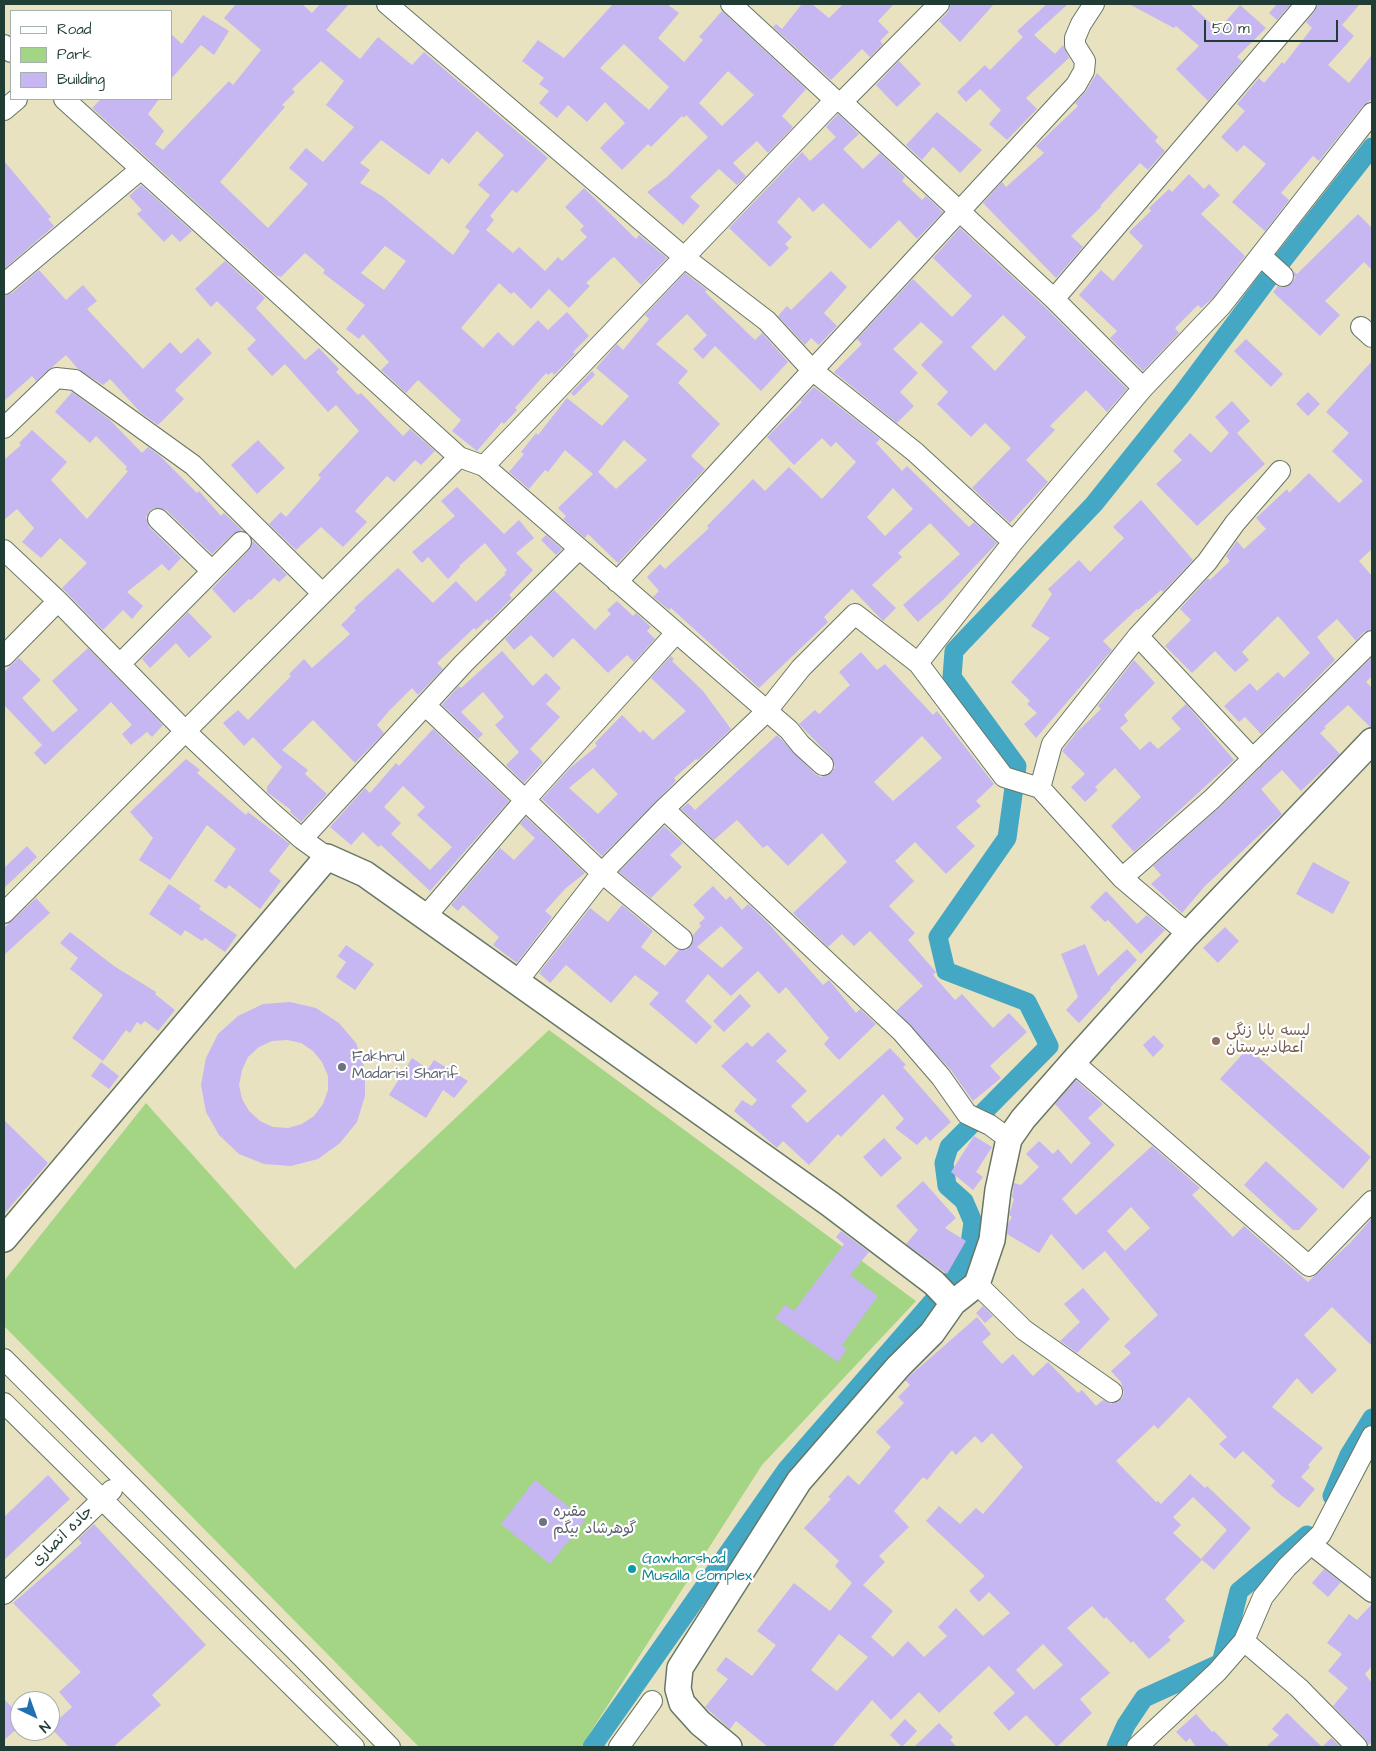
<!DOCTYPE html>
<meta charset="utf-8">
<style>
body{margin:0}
#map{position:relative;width:1376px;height:1751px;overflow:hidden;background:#e9e2c1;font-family:"Architects Daughter",sans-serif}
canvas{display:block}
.frame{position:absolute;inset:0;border:5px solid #1f3d34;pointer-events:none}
.legend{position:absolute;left:10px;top:10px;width:162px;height:90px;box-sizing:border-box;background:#fff;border:1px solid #a5b1ae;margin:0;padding:6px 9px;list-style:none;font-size:15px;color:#1f3d34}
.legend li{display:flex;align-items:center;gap:10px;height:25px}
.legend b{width:25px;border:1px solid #a5b1ae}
.north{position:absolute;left:10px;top:1691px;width:50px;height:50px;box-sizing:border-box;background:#fff;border:1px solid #a5b1ae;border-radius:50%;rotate:138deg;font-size:14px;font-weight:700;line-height:20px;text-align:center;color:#1f3d34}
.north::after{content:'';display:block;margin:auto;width:18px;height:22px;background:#1f6fb2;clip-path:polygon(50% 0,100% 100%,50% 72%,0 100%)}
.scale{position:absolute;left:1204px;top:20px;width:134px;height:22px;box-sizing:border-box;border:2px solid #1f3d34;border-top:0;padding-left:6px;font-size:15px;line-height:18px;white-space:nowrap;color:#1f3d34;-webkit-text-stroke:4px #fff;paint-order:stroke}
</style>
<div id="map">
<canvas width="1376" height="1751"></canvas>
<div class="frame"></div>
<ul class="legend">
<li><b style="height:6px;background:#fff"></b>Road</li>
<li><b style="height:14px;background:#a3d584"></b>Park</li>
<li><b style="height:14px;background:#c6b6f1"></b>Building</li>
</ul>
<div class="north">N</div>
<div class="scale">50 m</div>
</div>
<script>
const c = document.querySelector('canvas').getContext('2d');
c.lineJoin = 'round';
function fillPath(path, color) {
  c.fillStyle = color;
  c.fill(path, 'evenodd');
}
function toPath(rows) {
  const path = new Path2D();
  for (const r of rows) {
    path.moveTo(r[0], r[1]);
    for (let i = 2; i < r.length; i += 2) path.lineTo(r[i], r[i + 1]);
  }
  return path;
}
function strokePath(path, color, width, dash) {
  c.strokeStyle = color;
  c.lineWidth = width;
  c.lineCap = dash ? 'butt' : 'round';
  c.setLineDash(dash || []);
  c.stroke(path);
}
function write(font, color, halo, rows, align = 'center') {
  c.font = font + ' "Architects Daughter","Playpen Sans Arabic",sans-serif';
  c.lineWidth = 4.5;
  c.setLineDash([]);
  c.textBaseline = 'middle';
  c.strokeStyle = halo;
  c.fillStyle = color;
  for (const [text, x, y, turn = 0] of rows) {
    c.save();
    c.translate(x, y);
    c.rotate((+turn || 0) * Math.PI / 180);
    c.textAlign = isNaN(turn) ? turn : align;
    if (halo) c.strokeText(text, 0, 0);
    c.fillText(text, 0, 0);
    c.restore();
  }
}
fillPath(toPath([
 [549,1030,916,1301,762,1465,581,1747,419,1747,4,1326,4,1281,146,1103,295,1269]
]), '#a3d584');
strokePath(toPath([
 [1332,1496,1349,1455,1372,1418],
 [592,1747,787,1469,960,1270,969,1251,973,1222,964,1201,947,1186,944,1163,949,1147,1049,1046,1027,1002,946,971,938,937,1007,838,1017,766,952,677,954,651,1094,504,1182,394,1265,283,1372,147],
 [1116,1747,1126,1725,1144,1698,1221,1663,1239,1591,1307,1535]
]), '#44a7c4', 19);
fillPath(toPath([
 [236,4,302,4,312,13,320,4,349,4,326,30,360,59,378,37,412,65,424,52,548,158,517,193,512,190,490,216,494,220,486,230,513,253,519,247,545,271,558,257,562,261,587,237,580,230,584,226,565,207,584,188,636,239,639,235,667,258,641,285,614,257,611,259,586,283,590,286,569,308,549,289,531,309,514,292,511,294,499,283,461,328,483,348,498,332,513,346,538,320,548,330,567,312,589,336,573,352,575,354,554,375,552,372,548,375,546,373,515,408,517,410,504,424,502,422,477,451,452,431,461,420,418,380,406,393,381,370,389,362,363,334,359,339,346,329,365,305,323,273,325,270,305,253,281,277,276,275,92,108,101,99,159,99,148,114,164,131,155,144,163,150,229,81,233,85,261,50,224,18],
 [321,61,344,81,326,105,354,127,323,162,306,148,289,168,308,184,268,228,220,182,285,107,282,105,295,92,292,89],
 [477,131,504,155,478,185,490,195,465,227,470,231,453,255,382,196,360,183,370,170,360,163,381,140,429,175,442,158,449,164],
 [385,246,406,261,384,290,361,273],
 [613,4,667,4,679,13,658,38,684,62,703,40,699,37,722,11,806,89,782,116,793,127,768,153,757,141,733,163,746,176,737,185,719,169,690,197,700,206,683,225,647,192,667,177,708,137,686,115,684,118,682,116,651,147,648,144,622,170,600,148,625,123,605,102,587,122,568,105,557,118,539,103,549,91,539,84,544,78,522,61,538,40,564,58],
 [624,44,669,87,649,110,600,68],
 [728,71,754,95,722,126,699,103],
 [802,4,812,4,829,18,843,4,894,4,878,21,889,32,880,41,883,44,870,57,862,49,831,80,773,27,776,24,782,29],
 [951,4,994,4,960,42,939,21,948,12],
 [1047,4,1068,4,1034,35,1055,54,1063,45,1069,58,1026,98,1037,109,1007,140,989,124,1001,110,980,89,966,102,957,92,985,65,990,70,1023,37,1017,31],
 [1129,4,1190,4,1218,30,1240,5,1266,28,1237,57,1242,61,1208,101,1176,69,1199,46,1176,26,1174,28],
 [1277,4,1291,4,1277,20,1269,13],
 [1318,4,1360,4,1342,25,1354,36,1328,65,1349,83,1372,55,1372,99,1363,106,1319,161,1313,156,1281,193,1289,200,1265,231,1232,202,1266,164,1244,145,1237,152,1221,137,1245,111,1237,104,1259,78,1264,83,1282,62,1284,64,1312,28,1306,22,1315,11],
 [203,15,229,31,214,55,201,45,171,79,171,34,182,44],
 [899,61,921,84,897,107,876,85],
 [1097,73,1158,137,1155,141,1165,151,1148,170,1140,163,1100,206,1101,207,1071,236,1083,247,1056,278,983,203,1002,182,1006,187,1044,153,1036,146,1078,106,1075,103,1086,91],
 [937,112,982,150,960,173,933,147,922,160,906,145],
 [838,114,859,134,843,149,863,169,880,153,905,177,902,181,922,200,926,196,943,212,917,239,899,220,870,249,823,203,813,212,799,197,777,222,792,237,785,244,789,248,770,267,729,228,802,152,810,161,836,137,826,127],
 [4,161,51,217,48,219,54,226,4,269],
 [1189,174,1204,189,1209,184,1220,195,1201,214,1245,256,1213,298,1201,308,1198,305,1175,328,1179,333,1143,371,1110,338,1117,331,1079,295,1101,270,1113,281,1143,246,1129,232,1151,211,1149,208,1169,189,1172,192],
 [141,185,192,231,180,242,172,234,164,242,137,214,142,210,129,196],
 [1358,214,1372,228,1372,270,1364,262,1325,301,1340,315,1320,336,1273,292,1278,286,1286,287,1291,284,1295,278,1293,271,1297,274],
 [960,228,1046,308,1127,389,1107,412,1086,390,1050,426,1055,430,1026,460,1048,482,1010,523,972,488,1011,448,985,423,971,437,937,404,948,392,921,365,943,342,921,322,893,349,918,373,900,392,914,406,897,423,834,372,862,344,857,339,913,279,952,317,972,296,933,258],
 [1003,315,1026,337,995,371,971,347],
 [225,261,262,295,265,298,256,308,305,360,319,348,339,369,336,372,358,395,361,393,403,436,410,429,435,451,421,465,415,460,394,482,387,476,355,511,367,522,343,547,321,527,296,550,269,524,281,512,286,517,321,478,318,475,359,431,336,405,328,412,285,364,272,376,247,349,256,340,217,301,211,307,195,289],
 [39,270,66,300,83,285,97,301,87,309,143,369,170,342,181,354,198,338,212,353,175,390,184,399,158,425,141,413,110,379,103,385,78,369,66,355,36,381,32,376,4,401,4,296,12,293],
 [831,271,847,287,824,313,837,326,819,345,811,338,805,345,778,316,787,306,791,310],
 [685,273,707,290,705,292,755,340,762,333,788,362,761,391,715,346,703,359,693,349,707,335,687,314,656,344,688,371,678,383,720,424,691,456,705,469,618,563,588,534,585,538,563,519,566,516,558,508,593,474,565,450,548,472,545,470,529,489,509,472,524,454,521,452,536,433,538,435,567,398,602,426,629,396,596,368,617,344,623,350,649,319,645,315],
 [624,440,647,460,616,489,598,472],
 [1246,339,1283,374,1271,387,1234,351],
 [1372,361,1372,549,1359,561,1372,576,1372,629,1364,632,1356,641,1337,619,1317,637,1335,660,1261,734,1245,717,1239,722,1224,706,1250,683,1257,691,1278,672,1284,678,1310,653,1278,616,1242,652,1249,660,1235,672,1215,651,1192,673,1165,646,1191,620,1180,609,1208,578,1210,580,1230,561,1226,556,1237,541,1244,549,1266,529,1256,518,1287,489,1289,493,1309,473,1339,503,1363,481,1332,451,1349,433,1326,412],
 [592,371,595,375,574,396,571,393],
 [814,387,880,439,876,443,902,471,907,466,969,527,974,522,997,543,943,600,918,622,903,605,960,554,930,523,898,553,902,557,872,585,896,608,883,621,852,589,824,617,828,622,759,688,671,608,669,610,653,597,659,591,647,577,660,564,665,569,709,528,707,526,753,479,765,491,789,467,822,499,856,462,836,442,831,447,822,438,794,465,767,437,802,402,800,401],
 [893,488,913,509,885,536,867,517],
 [72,392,110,420,142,453,148,447,160,456,197,493,199,491,221,516,224,513,242,530,233,534,212,554,166,510,155,508,150,510,146,517,149,527,181,558,169,571,162,564,127,592,143,606,132,619,123,610,103,630,62,588,87,563,60,538,41,558,22,542,34,528,17,509,4,520,4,460,21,445,19,443,32,430,67,462,51,480,87,519,128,471,125,469,127,467,96,436,90,443,55,412],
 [1308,392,1320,404,1308,416,1296,404],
 [1232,401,1250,421,1237,433,1265,464,1197,526,1156,484,1182,460,1173,451,1190,433,1211,453,1229,433,1215,417],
 [258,440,285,468,257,494,231,465],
 [457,487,504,534,519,520,534,538,516,553,533,570,509,595,512,598,489,621,487,619,476,630,474,628,437,663,443,669,418,695,412,688,389,711,377,725,384,733,355,763,313,720,282,750,308,770,305,774,327,794,301,822,290,812,291,810,267,792,267,787,282,767,253,737,244,746,223,723,238,710,248,720,291,676,289,674,304,659,312,668,350,634,341,625,356,610,354,608,398,568,433,603,456,581,476,602,506,574,504,573,507,570,485,543,459,566,460,567,448,579,428,557,422,563,412,552,455,516,441,501],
 [1141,500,1193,560,1163,592,1161,590,1138,610,1137,609,1103,641,1112,650,1036,738,1024,724,1037,713,1027,704,1030,701,1011,682,1050,638,1031,626,1052,594,1048,589,1079,560,1090,572,1124,538,1113,527],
 [546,535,562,549,556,555,541,540],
 [253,541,287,575,279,582,274,578,251,600,249,599,234,613,212,589,249,550],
 [554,590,595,630,611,614,607,610,617,601,633,616,636,613,651,627,647,631,655,639,634,662,627,655,608,673,573,638,553,658,531,635,514,650,505,639],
 [188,612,212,637,189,658,176,643,150,668,142,659],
 [88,648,163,725,152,737,147,732,131,745,122,734,132,725,111,702,45,765,34,753,42,745,4,705,4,672,19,658,41,680,22,698,53,732,78,710,52,681],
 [502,651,533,686,546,673,561,688,546,704,560,717,530,749,543,762,524,783,506,765,519,752,495,725,504,717,483,692,461,712,483,734,478,739,442,705,459,686,461,688],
 [861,652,877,670,885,664,933,715,937,711,994,784,976,801,981,806,956,827,975,846,946,874,915,842,895,861,914,881,889,906,915,933,908,940,936,972,933,975,955,1000,962,994,993,1028,1009,1013,1027,1032,990,1066,1001,1078,973,1101,950,1069,896,1011,923,986,870,931,854,946,842,934,828,947,793,913,847,862,822,833,788,866,767,845,763,848,737,820,714,840,681,809,688,803,695,810,777,735,815,774,821,777,831,773,835,767,831,757,799,724,815,710,819,714,850,685,839,672],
 [922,736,942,758,893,801,874,782],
 [671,656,674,659,672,661,703,691,731,729,698,760,696,759,674,778,676,781,602,856,542,799,570,768,597,746,595,743,622,715,640,733,643,730,653,740,686,711,651,678],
 [593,768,618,794,598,814,569,788],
 [1372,657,1372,676,1366,682,1372,688,1372,727,1370,727,1348,705,1324,727,1326,728,1320,733,1340,754,1301,791,1282,770,1261,789,1282,814,1205,886,1182,913,1151,884,1161,875,1153,866,1220,807],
 [1134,660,1155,683,1124,715,1128,721,1120,728,1140,750,1150,741,1158,749,1181,729,1171,718,1186,704,1234,760,1134,852,1111,826,1141,797,1115,768,1095,787,1098,790,1085,802,1071,787,1085,774,1062,751,1077,732,1101,709,1098,706],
 [433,729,509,801,430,891,381,845,378,847,363,832,351,845,330,827,365,788,370,793,396,763,399,766],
 [403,786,425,807,417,815,452,847,430,870,391,834,401,823,384,807],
 [186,759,200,770,197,773,246,815,248,812,290,844,269,871,281,881,260,909,229,885,226,889,214,881,236,849,207,825,170,880,139,860,153,838,130,812],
 [526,817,585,873,566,888,545,911,552,917,517,963,493,945,499,937,463,905,458,911,451,905,500,848,514,860,535,838,520,824],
 [664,826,683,843,670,855,682,867,651,898,619,872],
 [27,846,37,857,4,888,4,868],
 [1313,862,1350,882,1333,914,1296,894],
 [169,884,201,906,199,909,237,935,225,952,205,938,202,941,185,930,181,936,149,914],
 [713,886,726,900,730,896,742,910,748,904,768,923,823,985,829,980,856,1013,860,1009,876,1024,839,1060,824,1044,829,1038,786,987,779,994,758,971,731,996,708,974,685,1001,712,1027,696,1044,649,1004,659,993,635,975,611,1003,566,965,550,983,539,973,590,908,608,922,622,905,653,931,641,947,665,966,679,950,686,950,691,946,693,935,701,926,699,923,705,918,693,905],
 [721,926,743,948,722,968,697,947],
 [1106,891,1137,924,1147,915,1165,930,1141,954,1108,920,1105,922,1090,907],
 [36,898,50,913,4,955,4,928],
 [1225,927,1239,941,1218,963,1203,948],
 [70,932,114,966,156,992,155,994,175,1010,158,1031,145,1021,141,1025,137,1022,130,1033,126,1030,103,1061,72,1038,103,995,70,969,78,958,60,943],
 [1085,944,1098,976,1127,949,1137,960,1110,988,1111,989,1079,1023,1066,1010,1078,997,1061,954],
 [346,945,374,964,355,990,336,977,346,962,338,956],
 [740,994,751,1006,724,1032,713,1021],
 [290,1002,316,1008,339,1023,356,1043,365,1069,365,1096,357,1122,340,1143,318,1159,291,1166,264,1164,239,1154,219,1135,206,1112,201,1085,206,1058,218,1034,238,1016,263,1004],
 [287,1040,301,1043,313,1051,322,1062,328,1076,328,1090,323,1104,314,1116,302,1124,288,1128,273,1127,260,1121,249,1111,242,1099,239,1085,242,1070,248,1057,259,1047,272,1041],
 [768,1032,787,1051,776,1061,807,1091,791,1106,807,1123,890,1048,906,1065,903,1067,951,1122,930,1141,926,1136,917,1145,895,1128,904,1119,883,1094,841,1137,838,1134,809,1165,783,1141,777,1148,734,1111,742,1100,752,1106,757,1100,721,1066,747,1042,752,1047],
 [1154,1035,1164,1046,1153,1057,1143,1045],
 [1248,1048,1371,1157,1343,1189,1220,1079],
 [412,1058,428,1069,434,1060,468,1081,454,1098,443,1090,426,1118,389,1095],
 [101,1062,119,1076,109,1089,91,1076],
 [1076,1080,1103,1104,1088,1118,1115,1145,1062,1199,1076,1215,1152,1146,1200,1188,1192,1195,1233,1237,1244,1226,1308,1282,1351,1242,1372,1218,1372,1346,1332,1307,1304,1335,1337,1370,1312,1394,1297,1378,1272,1407,1323,1448,1308,1465,1310,1467,1301,1477,1315,1489,1299,1508,1282,1496,1271,1486,1275,1481,1243,1451,1235,1459,1219,1444,1227,1437,1189,1397,1158,1429,1154,1425,1116,1461,1156,1502,1158,1501,1161,1504,1190,1474,1205,1488,1207,1486,1251,1528,1214,1570,1201,1559,1227,1530,1193,1497,1173,1517,1181,1525,1173,1533,1202,1560,1165,1599,1185,1621,1168,1637,1171,1640,1149,1659,1133,1641,1131,1643,1106,1617,1104,1619,1092,1606,1067,1628,1110,1673,1080,1699,1092,1713,1057,1747,1026,1715,1009,1731,993,1713,1015,1693,989,1666,939,1713,919,1692,891,1720,872,1700,832,1747,768,1747,736,1721,730,1729,705,1707,728,1679,716,1670,726,1657,752,1676,776,1645,757,1631,794,1583,830,1611,852,1583,835,1566,839,1561,804,1528,831,1499,828,1497,848,1475,859,1485,891,1447,876,1432,904,1403,898,1397,910,1385,905,1380,977,1317,991,1334,982,1342,1002,1364,1013,1354,1033,1376,1048,1362,1078,1393,1082,1390,1096,1406,1103,1400,1111,1404,1122,1398,1124,1393,1121,1382,1111,1371,1131,1353,1124,1346,1158,1315,1105,1251,1083,1270,1051,1234,1039,1253,1007,1234,1008,1224,1012,1217,1009,1215,1014,1199,1012,1197,1014,1183,1021,1185,1039,1167,1026,1154,1039,1141,1053,1154,1058,1149,1071,1164,1091,1143,1055,1104],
 [1131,1207,1150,1228,1125,1251,1107,1231],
 [992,1433,1023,1467,983,1514,976,1508,960,1524,939,1506,926,1521,985,1576,969,1591,979,1602,989,1592,1010,1613,983,1636,956,1608,938,1627,947,1636,924,1657,908,1641,893,1657,871,1637,893,1611,863,1585,885,1562,879,1556,909,1527,894,1511,923,1477,927,1480,952,1450,956,1455,975,1436,982,1443],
 [839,1634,868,1657,837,1691,811,1670],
 [1043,1644,1063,1665,1034,1690,1016,1670],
 [4,1120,48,1163,4,1214],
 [974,1136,992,1147,976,1172,983,1177,973,1190,951,1172],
 [884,1138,902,1158,881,1177,863,1157],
 [1266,1161,1318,1209,1299,1230,1293,1230,1244,1185],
 [923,1181,956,1218,945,1228,966,1241,947,1274,906,1244,918,1230,896,1206],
 [841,1231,869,1252,850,1275,878,1296,842,1345,847,1349,838,1362,775,1318,785,1305,794,1311,844,1244,836,1237],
 [1083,1288,1110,1319,1077,1353,1060,1341,1080,1322,1064,1304],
 [983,1306,993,1316,985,1323,976,1313],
 [48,1475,70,1499,4,1560,4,1517],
 [535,1480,585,1520,550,1564,501,1524],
 [94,1524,206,1645,152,1695,161,1705,113,1747,69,1747,50,1727,72,1707,59,1692,81,1672,13,1603,82,1543,78,1539],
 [1324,1569,1341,1582,1328,1597,1312,1583],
 [1372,1604,1372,1666,1365,1674,1372,1683,1372,1741,1369,1745,1365,1739,1333,1706,1348,1688,1328,1671,1342,1654,1327,1643,1349,1614,1357,1620],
 [4,1699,20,1716,20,1726,4,1740],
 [1287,1713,1322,1747,1331,1738,1341,1747,1266,1747,1279,1735,1272,1729],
 [1196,1714,1212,1732,1214,1731,1230,1747,1196,1747,1190,1738,1186,1742,1176,1732],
 [905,1719,917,1731,902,1747,890,1735],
 [939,1723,953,1737,950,1740,957,1747,914,1747]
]), '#c6b6f1');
const minor = toPath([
 [387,4,685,258,767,321,812,370,915,452,1013,542],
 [731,4,835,100],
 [4,45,11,52],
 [64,99,459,457,484,466,789,730,801,745,823,765],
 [842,102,1054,299,1143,388],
 [4,110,17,99],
 [1261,256,1283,276],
 [4,284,141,169],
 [1054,299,1306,4],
 [1361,327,1372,337],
 [4,428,56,378,75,380,193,465,322,593],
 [484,466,835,100,842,102,939,4],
 [158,519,212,571],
 [4,550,58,601,186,732,271,812,302,839,327,857],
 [617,582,1076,85,1084,71,1085,61,1075,45,1075,38,1081,24,1094,4],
 [1138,636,1207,562,1235,523,1280,471],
 [4,656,58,601],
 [121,663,241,542],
 [918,663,1013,542,1143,388,1221,306,1372,113],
 [425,705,602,873,682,939],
 [1040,788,1052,744,1138,636,1253,759],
 [664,809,902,1032,941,1077,967,1114,990,1125,1009,1139],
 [302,839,464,663,579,549],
 [1122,878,1212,799,1372,641],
 [4,913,459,457],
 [426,916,526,799,676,633],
 [516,983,602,873,664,809,766,712,801,668,855,614,918,663,1004,777,1040,788,1122,878,1188,934],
 [1073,1062,1309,1266,1372,1201],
 [977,1284,1024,1330,1112,1392],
 [4,1359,298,1653,390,1747],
 [4,1403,354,1747],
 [1312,1545,1372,1592],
 [4,1594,112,1490],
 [1244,1641,1299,1688,1357,1747],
 [619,1747,652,1701],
 [1137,1747,1217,1672,1244,1641,1263,1597,1287,1567,1321,1534,1372,1436]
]);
const major = toPath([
 [4,1239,327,857,365,874,830,1204,934,1283,953,1303],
 [729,1747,700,1723,682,1703,678,1689,680,1668,799,1481,898,1367,932,1333,953,1303,977,1284,992,1240,998,1190,1009,1139,1023,1119,1073,1062,1188,934,1372,741]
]);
strokePath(minor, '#667765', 22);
strokePath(major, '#667765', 28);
strokePath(minor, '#fff', 20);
strokePath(major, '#fff', 25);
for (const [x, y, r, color] of [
 [1216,1041,5,"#8d6e63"],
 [342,1067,5,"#6b7280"],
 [543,1522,5,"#6b7280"],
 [632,1569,5,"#0f9aa8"]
]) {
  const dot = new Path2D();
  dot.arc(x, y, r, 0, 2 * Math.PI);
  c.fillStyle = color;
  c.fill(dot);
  strokePath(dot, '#fff', 2);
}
write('15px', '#785e54', '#fff', [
 ["لیسه بابا زنگی",1226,1032],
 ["اعطادبیرستان",1226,1049]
], 'left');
write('15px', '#5b616d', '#fff', [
 ["Fakhrul",352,1058],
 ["Madarisi Sharif",352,1075],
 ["مقبره",553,1513],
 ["گوهرشاد بیگم",553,1530]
], 'left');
write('15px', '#1f3d34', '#fff', [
 ["جاده انصاری",63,1537,-44]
]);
write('15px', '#0d838f', '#fff', [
 ["Gawharshad",642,1560],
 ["Musalla Complex",642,1577]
], 'left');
</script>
